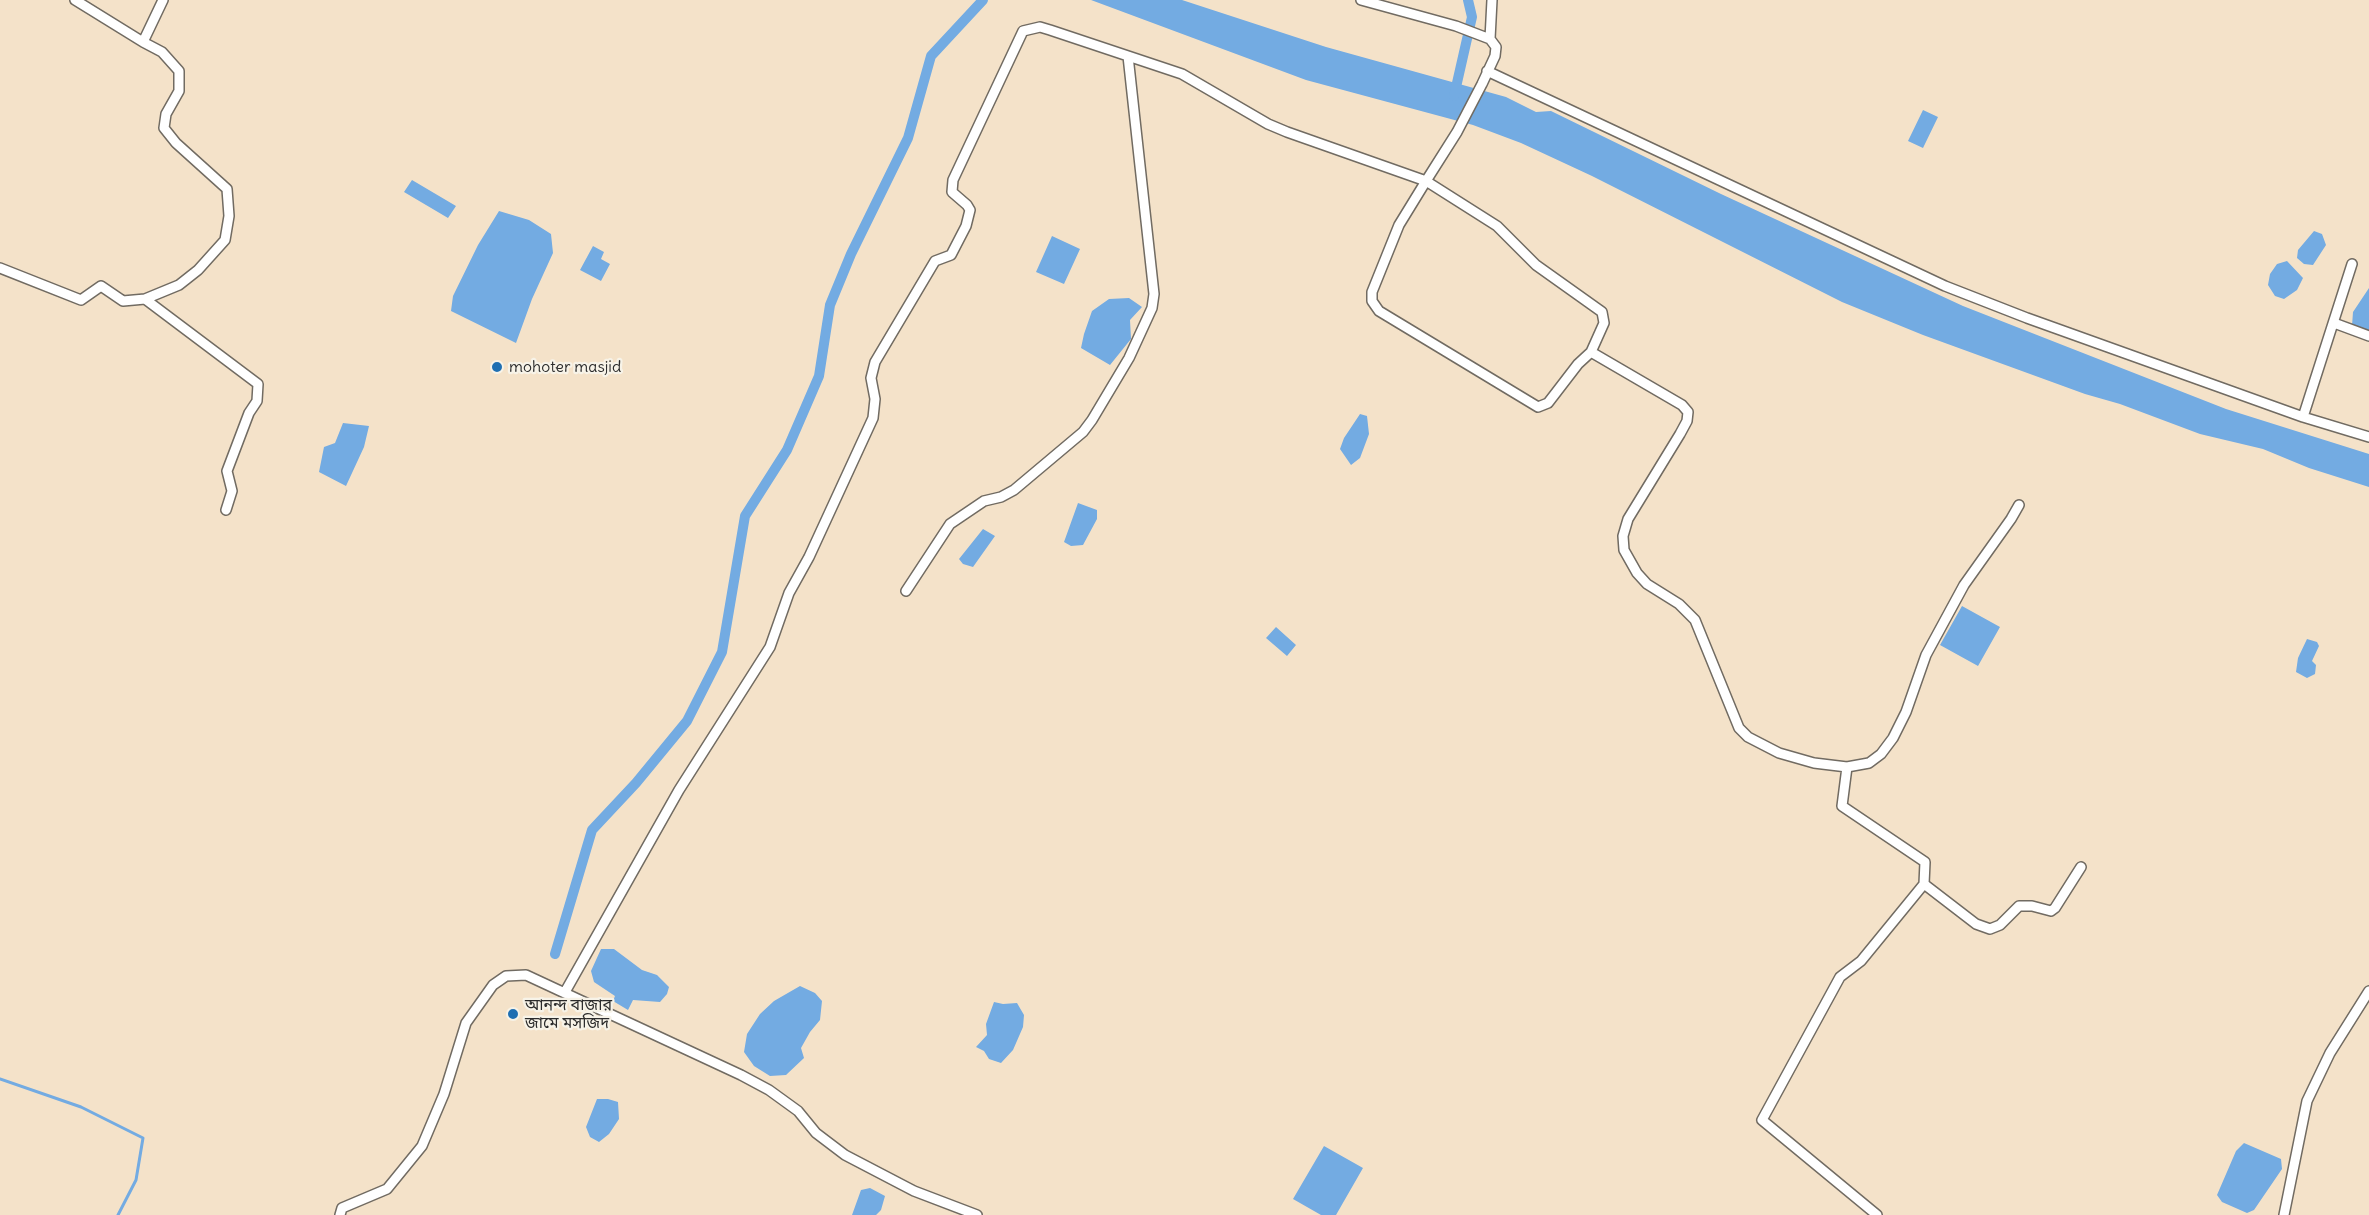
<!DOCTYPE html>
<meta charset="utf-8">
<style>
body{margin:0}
canvas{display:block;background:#f4e2c9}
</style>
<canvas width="2369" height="1215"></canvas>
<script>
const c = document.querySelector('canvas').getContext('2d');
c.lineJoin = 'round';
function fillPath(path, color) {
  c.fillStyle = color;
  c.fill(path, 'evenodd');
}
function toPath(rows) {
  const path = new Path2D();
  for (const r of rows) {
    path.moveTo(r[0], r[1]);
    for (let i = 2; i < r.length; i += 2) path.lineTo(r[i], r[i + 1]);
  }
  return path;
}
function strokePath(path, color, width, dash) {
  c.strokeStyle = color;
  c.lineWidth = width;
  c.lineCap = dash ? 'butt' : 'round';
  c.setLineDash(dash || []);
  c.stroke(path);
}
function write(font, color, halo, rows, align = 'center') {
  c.font = font + ' Delius,"Noto Sans Bengali",sans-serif';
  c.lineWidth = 4.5;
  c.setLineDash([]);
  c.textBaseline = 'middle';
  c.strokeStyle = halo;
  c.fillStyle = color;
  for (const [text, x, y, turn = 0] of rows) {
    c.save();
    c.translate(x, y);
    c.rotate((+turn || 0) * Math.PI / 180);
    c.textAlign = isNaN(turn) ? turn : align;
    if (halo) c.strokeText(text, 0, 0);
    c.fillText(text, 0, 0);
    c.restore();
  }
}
fillPath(toPath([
 [1091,0,1182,0,1326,47,1506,97,1536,112,1551,111,1721,194,1963,306,2226,409,2369,454,2369,487,2309,468,2263,449,2200,434,2120,404,2085,394,1923,335,1842,302,1592,176,1521,143,1473,125,1306,80],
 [1923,110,1938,117,1923,148,1908,141],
 [412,180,456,206,448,218,404,192],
 [499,211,529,220,551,234,553,253,532,299,516,343,451,311,453,296,478,245],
 [2314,231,2322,234,2326,245,2313,265,2304,264,2297,258,2298,250],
 [1052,236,1080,249,1064,284,1036,272],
 [593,246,604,252,601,259,610,264,601,281,580,270],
 [2287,261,2303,278,2297,290,2284,299,2275,296,2268,285,2270,274,2277,264],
 [2369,288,2369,333,2352,326,2353,312],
 [1129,298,1142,307,1130,320,1131,339,1110,365,1081,348,1084,334,1092,311,1109,299],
 [1360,414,1367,416,1369,434,1360,458,1351,465,1340,449,1344,438],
 [343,423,369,426,364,447,346,486,319,472,324,447,335,443],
 [1078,503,1097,510,1097,519,1083,545,1071,546,1064,542],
 [983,529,995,536,973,567,963,564,959,559],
 [1962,606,2000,627,1978,666,1940,645],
 [1276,627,1296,645,1287,656,1266,638],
 [2307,639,2317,642,2319,646,2312,661,2316,665,2315,674,2307,678,2296,672,2298,658],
 [601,949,614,949,642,970,657,975,669,987,667,994,660,1002,633,1000,628,1010,613,1001,615,996,594,982,591,971],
 [800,986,815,993,822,1001,820,1020,810,1032,801,1048,804,1058,786,1075,770,1076,754,1066,744,1052,747,1034,760,1014,774,1001],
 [994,1002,1003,1004,1017,1003,1024,1015,1023,1027,1013,1050,1001,1063,989,1059,984,1051,976,1047,987,1035,986,1024],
 [597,1099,608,1099,618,1102,619,1119,609,1134,599,1142,590,1137,586,1127],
 [2244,1143,2281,1159,2282,1169,2254,1210,2247,1213,2222,1202,2217,1195,2236,1151],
 [1324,1146,1363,1168,1336,1215,1321,1215,1293,1199],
 [870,1188,885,1196,881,1210,876,1215,852,1215,861,1190]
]), '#73abe2');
strokePath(toPath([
 [0,1079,81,1107,143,1138,136,1180,118,1215]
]), '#73abe2', 3);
strokePath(toPath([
 [1454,96,1472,17,1468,0],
 [555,954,592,830,636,783,687,721,722,652,745,516,787,450,819,376,830,305,851,254,908,138,931,56,983,0]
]), '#73abe2', 10);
const minor = toPath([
 [75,0,143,42],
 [1490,39,1492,0],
 [1487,71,1945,286,2027,318,2303,417,2369,437],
 [0,268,81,300,101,286,123,301,145,299,179,285,198,270,225,240,229,216,227,189,176,143,164,128,166,114,179,91,179,71,162,52,143,42,163,0],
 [145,299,258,384,257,401,249,413,227,471,232,491,226,510],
 [2334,323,2369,336],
 [1591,352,1682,405,1688,412,1687,421,1680,434,1628,519,1623,536,1624,550,1637,573,1647,584,1679,604,1695,620,1739,728,1748,737,1779,753,1814,763,1847,767,1869,763,1881,754,1893,738,1906,712,1926,655,1964,585,2011,519,2019,505],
 [2303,417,2352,264],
 [906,591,950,524,984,501,1001,497,1014,490,1083,432,1092,420,1129,358,1152,308,1154,294,1128,56],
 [1847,767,1842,806,1925,862,1924,884,1861,961,1840,977,1762,1120,1877,1215],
 [1924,884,1976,924,1990,929,2000,925,2019,906,2032,906,2051,911,2055,908,2081,867],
 [565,992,679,790,770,647,789,593,809,557,873,418,875,399,871,378,875,362,935,261,951,255,966,226,970,210,967,205,952,192,953,180,1023,31,1040,27,1050,30,1182,74,1268,124,1287,132,1426,181,1497,226,1536,265,1602,312,1604,323,1591,352,1578,364,1548,403,1538,407,1379,311,1372,301,1372,292,1399,225,1426,181,1457,132,1482,84,1495,56,1496,47,1490,39,1456,26,1361,0],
 [340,1215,342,1208,387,1189,422,1146,444,1094,466,1023,493,985,506,976,526,975,741,1075,769,1090,798,1111,816,1133,845,1155,914,1191,977,1215],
 [2284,1215,2307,1101,2330,1053,2369,991]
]);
strokePath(minor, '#716b62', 12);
strokePath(minor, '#fff', 9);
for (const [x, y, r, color] of [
 [497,367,6,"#1f6fb2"],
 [513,1014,6,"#1f6fb2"]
]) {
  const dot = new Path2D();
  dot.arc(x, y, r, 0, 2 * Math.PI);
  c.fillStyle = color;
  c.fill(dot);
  strokePath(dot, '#f7f3e8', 2);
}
write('16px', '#2b2b2b', '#f7f3e8', [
 ["mohoter masjid",509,367],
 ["আনন্দ বাজার",525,1005],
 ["জামে মসজিদ",525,1023]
], 'left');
</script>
